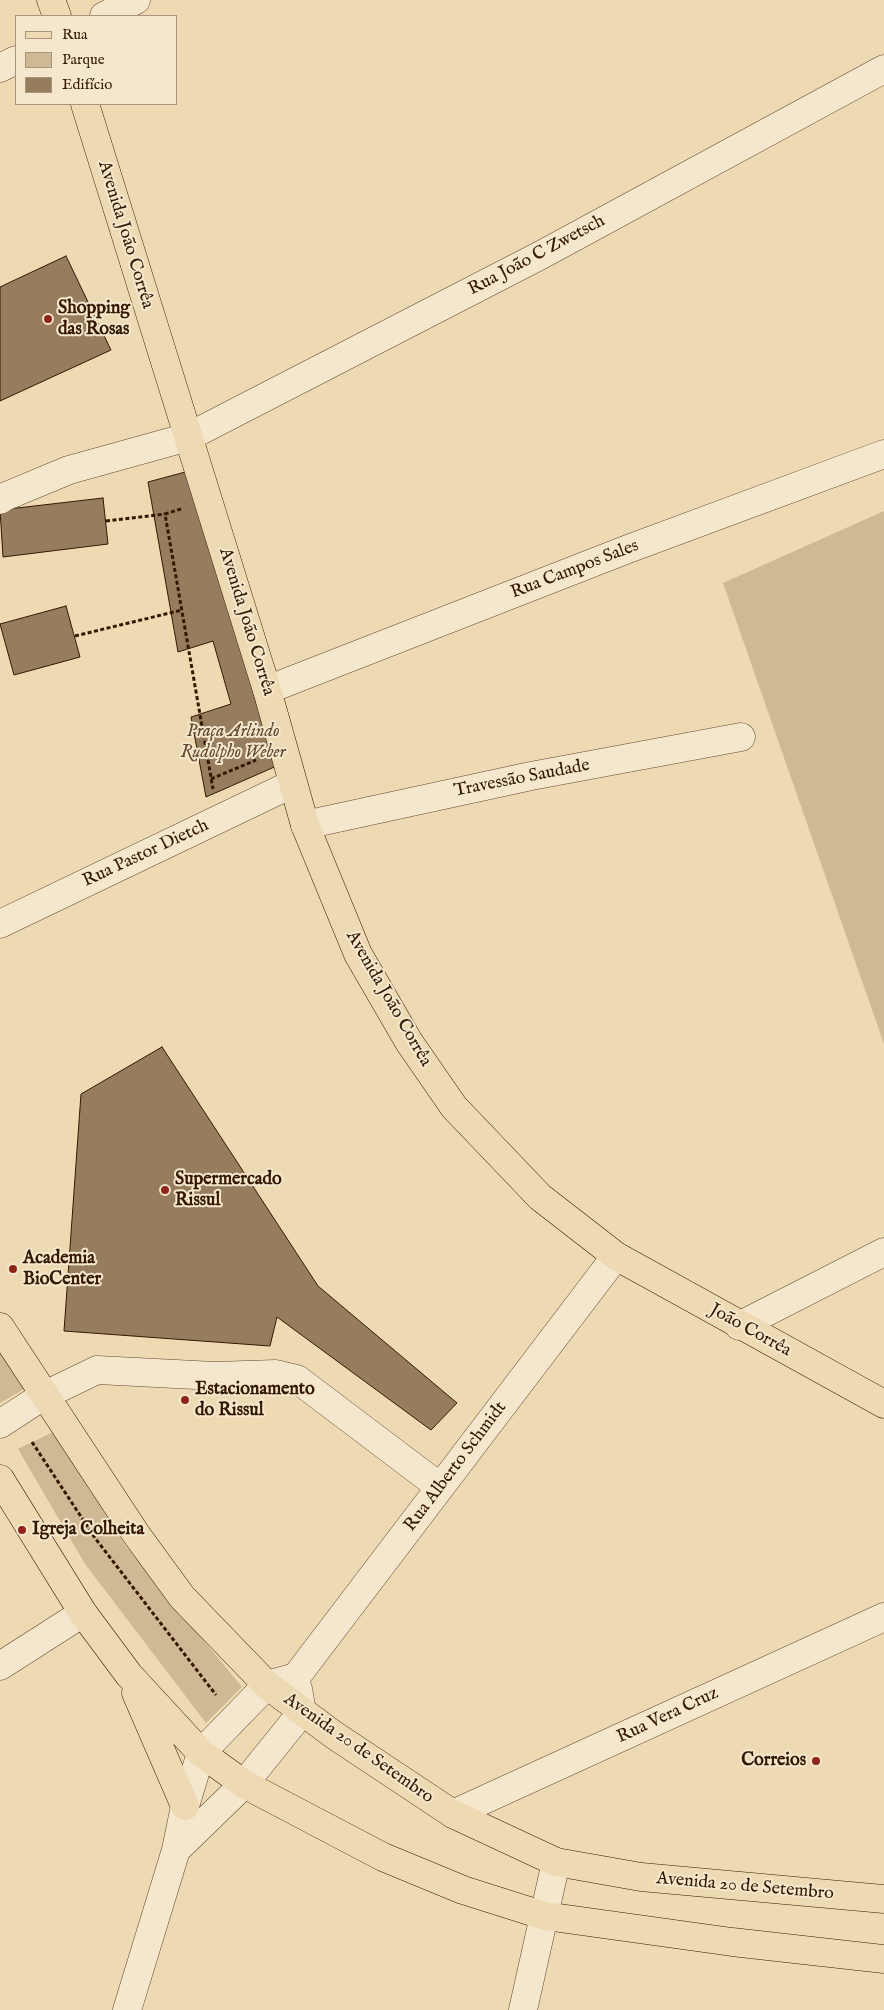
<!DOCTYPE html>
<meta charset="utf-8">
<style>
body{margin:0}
#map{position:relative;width:884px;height:2010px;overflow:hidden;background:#eedab2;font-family:"IM FELL English",serif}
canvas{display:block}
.legend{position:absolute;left:15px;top:15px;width:162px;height:90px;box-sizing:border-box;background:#f4e7cd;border:1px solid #a8947c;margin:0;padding:6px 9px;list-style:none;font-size:15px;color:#351802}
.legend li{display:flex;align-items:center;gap:10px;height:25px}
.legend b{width:25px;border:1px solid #a8947c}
</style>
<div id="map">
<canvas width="884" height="2010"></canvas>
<ul class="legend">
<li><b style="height:6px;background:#eedab2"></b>Rua</li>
<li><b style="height:14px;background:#cfb994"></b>Parque</li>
<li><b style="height:14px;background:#957d5e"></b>Edifício</li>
</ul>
</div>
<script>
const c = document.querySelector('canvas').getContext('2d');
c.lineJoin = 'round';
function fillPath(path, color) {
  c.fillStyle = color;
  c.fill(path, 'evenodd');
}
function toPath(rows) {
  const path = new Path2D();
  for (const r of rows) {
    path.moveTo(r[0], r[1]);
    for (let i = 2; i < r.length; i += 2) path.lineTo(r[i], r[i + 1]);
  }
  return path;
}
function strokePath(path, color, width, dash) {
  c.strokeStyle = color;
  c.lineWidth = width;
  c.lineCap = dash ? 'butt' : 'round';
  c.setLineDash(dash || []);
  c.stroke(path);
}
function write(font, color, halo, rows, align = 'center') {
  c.font = font + ' "IM FELL English",serif';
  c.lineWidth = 4;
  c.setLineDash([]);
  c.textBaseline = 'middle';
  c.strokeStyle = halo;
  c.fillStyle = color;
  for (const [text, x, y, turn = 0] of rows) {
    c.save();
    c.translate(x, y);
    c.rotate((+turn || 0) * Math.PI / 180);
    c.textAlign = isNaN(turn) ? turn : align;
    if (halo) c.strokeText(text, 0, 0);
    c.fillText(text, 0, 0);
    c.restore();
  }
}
fillPath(toPath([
 [884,511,884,1044,723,583],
 [0,1338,31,1385,0,1403],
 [53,1432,125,1545,242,1687,206,1723,85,1564,18,1449]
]), '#cfb994');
const building = toPath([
 [66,256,111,350,0,401,0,287,66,256],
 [189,471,279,765,206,797,191,717,231,704,213,641,178,652,148,482,189,471],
 [103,498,108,544,3,557,0,510,103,498],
 [66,606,80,657,14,675,0,624,66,606],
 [162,1047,318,1286,457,1403,431,1430,277,1317,270,1346,64,1331,81,1094,162,1047]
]);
fillPath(building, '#957d5e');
strokePath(building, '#351802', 1);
const minor = toPath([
 [104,16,136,0],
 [0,68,16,60],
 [0,500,4,497,69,470,188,437,541,255,884,69],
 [267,690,628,549,884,454],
 [305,825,531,776,741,737],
 [0,924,292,784],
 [739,1326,884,1252],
 [0,1424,43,1396,97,1370,215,1376,276,1374,297,1379,440,1487],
 [0,1666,83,1613],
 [453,1814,884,1617],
 [176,1850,244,1784,302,1712,298,1689],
 [127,2010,176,1850,185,1806,201,1753,267,1685,296,1677,616,1256],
 [523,2010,556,1862]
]);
const major = toPath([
 [51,0,57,16],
 [85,104,267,690,305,825,358,954,409,1042,454,1107,540,1197,616,1256,884,1404],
 [0,1327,136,1534,182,1597,267,1685,334,1735,453,1814,556,1862,641,1877,884,1899],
 [0,1479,83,1613,129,1675,201,1753,244,1784,383,1857,463,1890,545,1916,732,1942,884,1959],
 [136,1693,185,1806]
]);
strokePath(minor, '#63482e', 29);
strokePath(major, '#351802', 29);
strokePath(toPath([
 [181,509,165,514,213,789],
 [106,521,165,514],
 [75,636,182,610],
 [211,779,256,760],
 [32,1442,95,1538,216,1695]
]), '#351802', 3, [4, 2.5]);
strokePath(minor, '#f4e7cd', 28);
strokePath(major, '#eedab2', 28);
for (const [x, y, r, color] of [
 [48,319,5,"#8f2418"],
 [165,1190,5,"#8f2418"],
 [13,1269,5,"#8f2418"],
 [185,1400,5,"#8f2418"],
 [22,1530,5,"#8f2418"],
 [816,1761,5,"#8f2418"]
]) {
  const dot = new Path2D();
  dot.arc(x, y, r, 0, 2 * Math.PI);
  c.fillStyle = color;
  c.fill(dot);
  strokePath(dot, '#f4e7cd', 2);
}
write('18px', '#351802', '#f4e7cd', [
 ["Avenida João Corrêa",125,235,73],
 ["Rua João C Zwetsch",537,256,-28],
 ["Rua Campos Sales",575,570,-21],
 ["Avenida João Corrêa",246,622,73],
 ["Travessão Saudade",522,779,-11],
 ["Rua Pastor Dietch",146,854,-25],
 ["Avenida João Corrêa",388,999,60],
 ["João Corrêa",750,1331,29],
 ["Rua Alberto Schmidt",456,1467,-53],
 ["Rua Vera Cruz",668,1716,-25],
 ["Avenida 20 de Setembro",358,1749,35],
 ["Avenida 20 de Setembro",745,1887,5]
]);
write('bold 18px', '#351802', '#f4e7cd', [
 ["Shopping",58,309],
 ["das Rosas",58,330],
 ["Supermercado",175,1180],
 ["Rissul",175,1201],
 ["Academia",23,1259],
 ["BioCenter",23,1280],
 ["Estacionamento",195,1390],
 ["do Rissul",195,1411],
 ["Igreja Colheita",32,1530],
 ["Correios",806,1761,"right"]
], 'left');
write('italic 18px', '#63482e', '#f4e7cd', [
 ["Praça Arlindo",233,732],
 ["Rudolpho Weber",233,753]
]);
</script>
